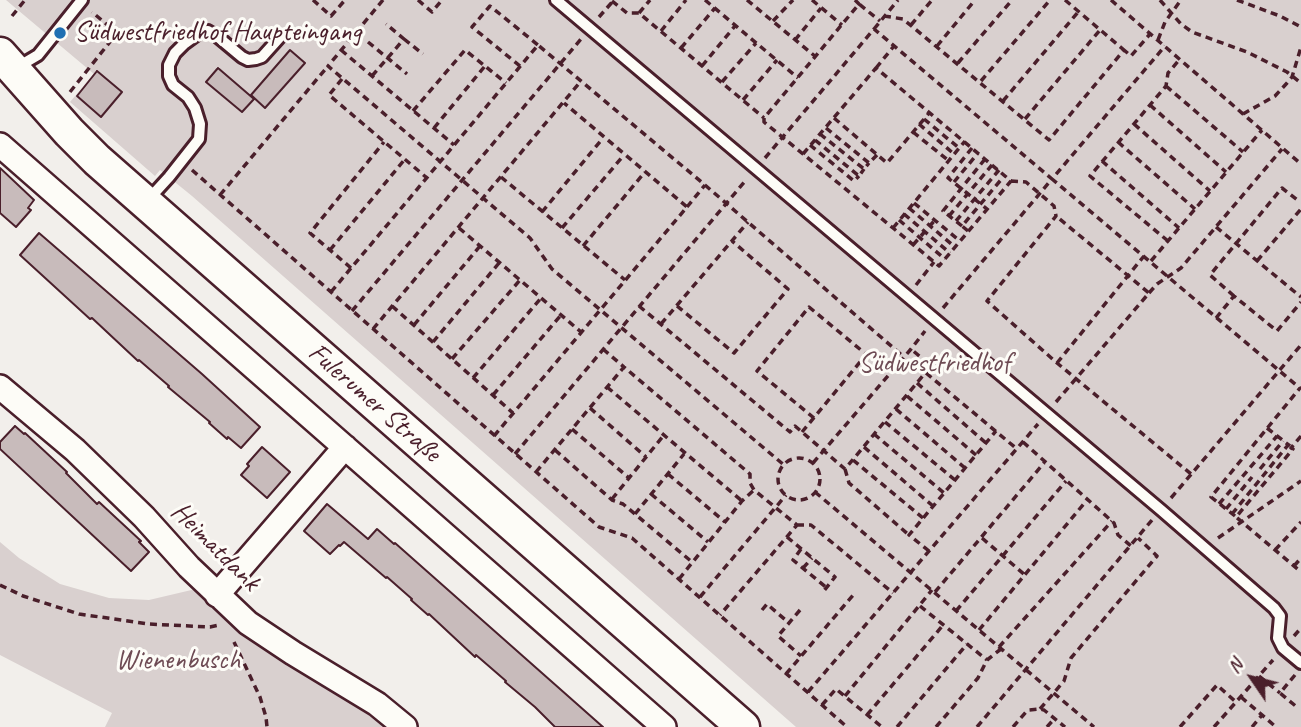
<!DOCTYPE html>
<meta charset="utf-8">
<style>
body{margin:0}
#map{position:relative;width:1301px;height:727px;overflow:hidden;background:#f2efeb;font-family:Caveat,sans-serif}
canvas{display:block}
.north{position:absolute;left:1217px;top:643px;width:70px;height:70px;-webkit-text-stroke:5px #fdfcf7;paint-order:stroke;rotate:305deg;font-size:19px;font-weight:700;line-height:28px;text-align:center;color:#4a1f2b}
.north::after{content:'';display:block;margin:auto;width:24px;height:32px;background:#4a1f2b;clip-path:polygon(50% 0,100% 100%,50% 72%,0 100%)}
</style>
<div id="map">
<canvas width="1301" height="727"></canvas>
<div class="north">N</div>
</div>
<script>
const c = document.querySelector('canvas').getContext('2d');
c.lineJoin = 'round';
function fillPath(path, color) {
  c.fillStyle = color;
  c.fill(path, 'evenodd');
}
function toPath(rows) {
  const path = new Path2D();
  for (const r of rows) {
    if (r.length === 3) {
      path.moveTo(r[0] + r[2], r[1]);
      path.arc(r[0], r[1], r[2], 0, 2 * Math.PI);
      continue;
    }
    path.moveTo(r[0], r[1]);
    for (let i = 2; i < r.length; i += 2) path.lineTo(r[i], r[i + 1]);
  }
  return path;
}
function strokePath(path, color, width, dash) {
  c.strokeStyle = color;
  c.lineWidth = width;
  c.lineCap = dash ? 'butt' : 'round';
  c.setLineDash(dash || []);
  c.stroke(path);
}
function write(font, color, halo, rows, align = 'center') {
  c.font = font + ' Caveat,sans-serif';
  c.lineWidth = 6;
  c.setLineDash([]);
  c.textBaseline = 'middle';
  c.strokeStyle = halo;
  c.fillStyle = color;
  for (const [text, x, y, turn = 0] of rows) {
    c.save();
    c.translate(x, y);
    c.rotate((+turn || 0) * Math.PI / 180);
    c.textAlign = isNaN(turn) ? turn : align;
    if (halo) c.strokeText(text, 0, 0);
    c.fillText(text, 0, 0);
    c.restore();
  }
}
fillPath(toPath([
 [6,0,1301,0,1301,727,796,727,192,196,160,170,155,176,70,102,94,74],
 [0,542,19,558,60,584,109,598,149,600,200,588,396,727,105,727,112,713,0,655]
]), '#d9d0cf');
const building = toPath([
 [290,50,305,63,265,108,251,95,290,50],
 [218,68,254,99,242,112,206,82,218,68],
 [97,71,122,92,101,117,77,96,97,71],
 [0,168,34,200,28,208,31,210,16,227,0,213,0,168],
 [39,233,202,374,260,427,241,448,228,437,227,439,209,423,210,422,168,387,169,386,139,360,138,361,92,318,90,319,20,255,39,233],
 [15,426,24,434,25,433,67,472,66,473,97,504,99,502,141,541,139,542,149,552,131,571,0,449,0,442,15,426],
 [262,447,290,472,267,498,241,475,249,466,247,464,262,447],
 [327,504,368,539,377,529,394,544,395,543,603,727,555,727,535,707,505,682,506,681,476,655,475,657,429,614,428,615,411,600,412,599,387,577,386,578,344,542,340,546,339,545,330,554,304,531,327,504]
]);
fillPath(building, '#c8bbbb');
strokePath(building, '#4a1f2b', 2);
const lane = toPath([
 [556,0,1161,510,1274,608,1280,616,1278,638,1283,648,1301,663],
 [16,68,38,55,82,0],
 [148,200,169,177,199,139,200,124,195,108,188,97,173,85,169,76,169,65,175,53,184,44,199,33,208,31,218,37,242,57,248,60,256,59,262,57,280,37]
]);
const street = toPath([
 [0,145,664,727],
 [0,387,75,450,144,517,189,567,248,623,293,653,377,704,405,727],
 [217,595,345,447]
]);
const secondary = toPath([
 [0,54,69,132,97,160,743,727]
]);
strokePath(lane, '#4a1f2b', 16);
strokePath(street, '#4a1f2b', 28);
strokePath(secondary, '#4a1f2b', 37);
strokePath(toPath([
 [313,0,331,16,345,0],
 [383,0,328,66,530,238,552,269,784,465],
 [418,0,432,12,442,0],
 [705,0,798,78],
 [747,0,816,57],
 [812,0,842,25],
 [855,0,859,4,863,0],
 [1065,0,1124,50],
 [1111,0,1301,164],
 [1160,0,1181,24,1192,32,1247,52,1287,72,1301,83],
 [1237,0,1280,16,1301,27],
 [612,1,627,13,639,13,764,118],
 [639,13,650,0],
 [12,16,25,0],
 [884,16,903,19,1049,140,1124,50,1131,56,1150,34],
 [599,17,614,0],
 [773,21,793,0],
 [911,25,932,0],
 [874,29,898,0],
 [661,31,686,0],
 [404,39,423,54],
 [795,40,821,8],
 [1158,40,1165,22,1181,0],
 [368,42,407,74],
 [937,46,975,0],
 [681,48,715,8],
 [341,50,454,145],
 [958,63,1012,0],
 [520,66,472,27,490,6,538,45],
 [702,66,735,26],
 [876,68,894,46],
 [372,76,404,39,386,24],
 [342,79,329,95,427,178],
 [981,81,1050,0],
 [722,82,756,43],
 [1166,86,1243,152],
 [70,92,117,33,92,12],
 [743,100,777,60],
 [1003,101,1079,11],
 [1150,105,1226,172],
 [413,111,465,50,506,83],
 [1243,114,1275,96,1287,83,1292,77,1301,47],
 [834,118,887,163,930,112],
 [924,119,959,148],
 [1025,119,1100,30],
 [919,124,954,154],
 [1134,124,1210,191],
 [434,128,485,66],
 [826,128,869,163,877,155],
 [913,132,949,161],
 [820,134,864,169,869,163],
 [815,140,859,176,864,169],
 [1118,142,1195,209],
 [810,145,854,181,859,176],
 [972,148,948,178,987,209],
 [803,154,876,68,1011,181,939,266,893,228,803,154,764,122,764,118,859,4,880,21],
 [765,158,874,29,1052,179,1165,46],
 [1102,161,1179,228],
 [192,170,599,527,632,538,847,727],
 [501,177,625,280],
 [1011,181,1026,182,1054,206,1056,216,987,301,1057,363,1191,474],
 [954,182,978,153],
 [220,195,328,66],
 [914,203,960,241],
 [687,207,705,185],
 [909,208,955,247],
 [542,212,603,138],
 [904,214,950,253],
 [949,216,992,165],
 [899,220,945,259],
 [956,221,999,170],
 [962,226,943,211,985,159],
 [1216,227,1301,297],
 [459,228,581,332],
 [562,228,624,155],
 [893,228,965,141],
 [968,231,962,226,1005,175],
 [1168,241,1090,176,1166,86,1168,73,1180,59],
 [913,245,935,220],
 [583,246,645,172],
 [330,250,405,159],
 [1151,261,1262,130],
 [1257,261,1301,209],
 [351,268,310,233,384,142],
 [916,285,934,262],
 [331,292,538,45,705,185,904,357],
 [1149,293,1157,284,1181,268,1282,149],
 [1234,296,1210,275,1282,188,1300,202],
 [392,306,513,413],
 [639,306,790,432,795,426,845,469,931,366,911,349],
 [677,306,734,353,788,289,732,241],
 [943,308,1052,179,1301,389],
 [352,311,581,39],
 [1216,318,1234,296,1277,331,1301,302],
 [661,324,748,222],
 [414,325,480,246],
 [373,329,581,81],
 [433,342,499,263],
 [603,349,624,367],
 [452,359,520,280],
 [1057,363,1144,256],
 [926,373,1017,449],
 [473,378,541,298],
 [917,383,986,443],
 [607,387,742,501],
 [493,395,561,315],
 [907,396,976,455],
 [1056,402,1149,293,1056,216],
 [590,408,646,457],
 [896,409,965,468],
 [814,418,757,371,809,307,867,355],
 [885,422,955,480],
 [1267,428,1290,446],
 [572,429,629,478],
 [802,432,870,350,893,370],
 [874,434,944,493],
 [494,436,687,207,564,103],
 [1301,436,1291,448,1293,449,1236,517,1301,572],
 [1023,442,1114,523,1118,535,1131,546],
 [864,447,933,506],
 [555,450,612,500,623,504,692,562],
 [515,454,746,180],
 [799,479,21],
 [853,460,923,518],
 [813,463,911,349,925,331],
 [845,469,849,483,909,535],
 [1260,469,1283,441],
 [536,472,624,367,750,474,750,483,754,490,797,525,720,615],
 [668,474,725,522],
 [815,492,1094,727],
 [651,494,708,542],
 [1171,498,1301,345],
 [612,499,664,435],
 [1219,504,1277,436],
 [1226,509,1252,477],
 [635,514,684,454],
 [1232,514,1288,445],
 [1235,516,1211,497,1300,388],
 [797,525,811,525,893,593],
 [787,537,835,577,823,592],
 [982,538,1025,575],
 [1218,538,1301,481],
 [801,549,793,560,827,588],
 [1275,550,1301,522],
 [929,551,909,535,996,431],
 [1294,566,1301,558],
 [803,568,812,558],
 [679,579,742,501,754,490],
 [0,585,23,596,79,614,149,624,210,627,219,625],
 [935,592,1044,463],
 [700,597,786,495],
 [920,606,987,660],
 [762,610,767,604,789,623],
 [800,610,778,636,801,656],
 [956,611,1066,481],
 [979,630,1087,500],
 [1294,636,1301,628],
 [234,642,260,697,266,717,267,727],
 [999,647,1112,521],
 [786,674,854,594],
 [1295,675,1280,693,1298,708],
 [1259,676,1280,693],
 [808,692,1038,424],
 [845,696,932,590],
 [1241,697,1276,727],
 [822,705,836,689,882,727],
 [1040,709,1064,681,1071,658,1157,556,1138,538],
 [867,715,944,624],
 [897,727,967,644],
 [936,727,978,678,987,660,1001,649],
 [977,727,1152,520],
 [1013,727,1026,712,1029,710,1040,709,1044,710,1065,727],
 [1047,727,1054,719],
 [1180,727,1217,685,1236,702],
 [1214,727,1273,660],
 [1252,727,1262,715]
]), '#4a1f2b', 3.5, [7, 5]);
strokePath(lane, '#fdfcf7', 10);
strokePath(street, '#fdfcf7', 23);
strokePath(secondary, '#fdfcf7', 32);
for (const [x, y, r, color] of [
 [60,33,7,"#1f6fb2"]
]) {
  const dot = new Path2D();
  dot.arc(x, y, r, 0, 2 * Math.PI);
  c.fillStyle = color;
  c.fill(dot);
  strokePath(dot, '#fdfcf7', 2.5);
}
write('28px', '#4a1f2b', '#fdfcf7', [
 ["Südwestfriedhof Haupteingang",74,33]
], 'left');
write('28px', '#6e4b54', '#fdfcf7', [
 ["Südwestfriedhof",934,364],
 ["Wienenbusch",178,661]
]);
write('28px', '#4a1f2b', '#fdfcf7', [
 ["Fulerumer Straße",374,403,41],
 ["Heimatdank",215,547,45]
]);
</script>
